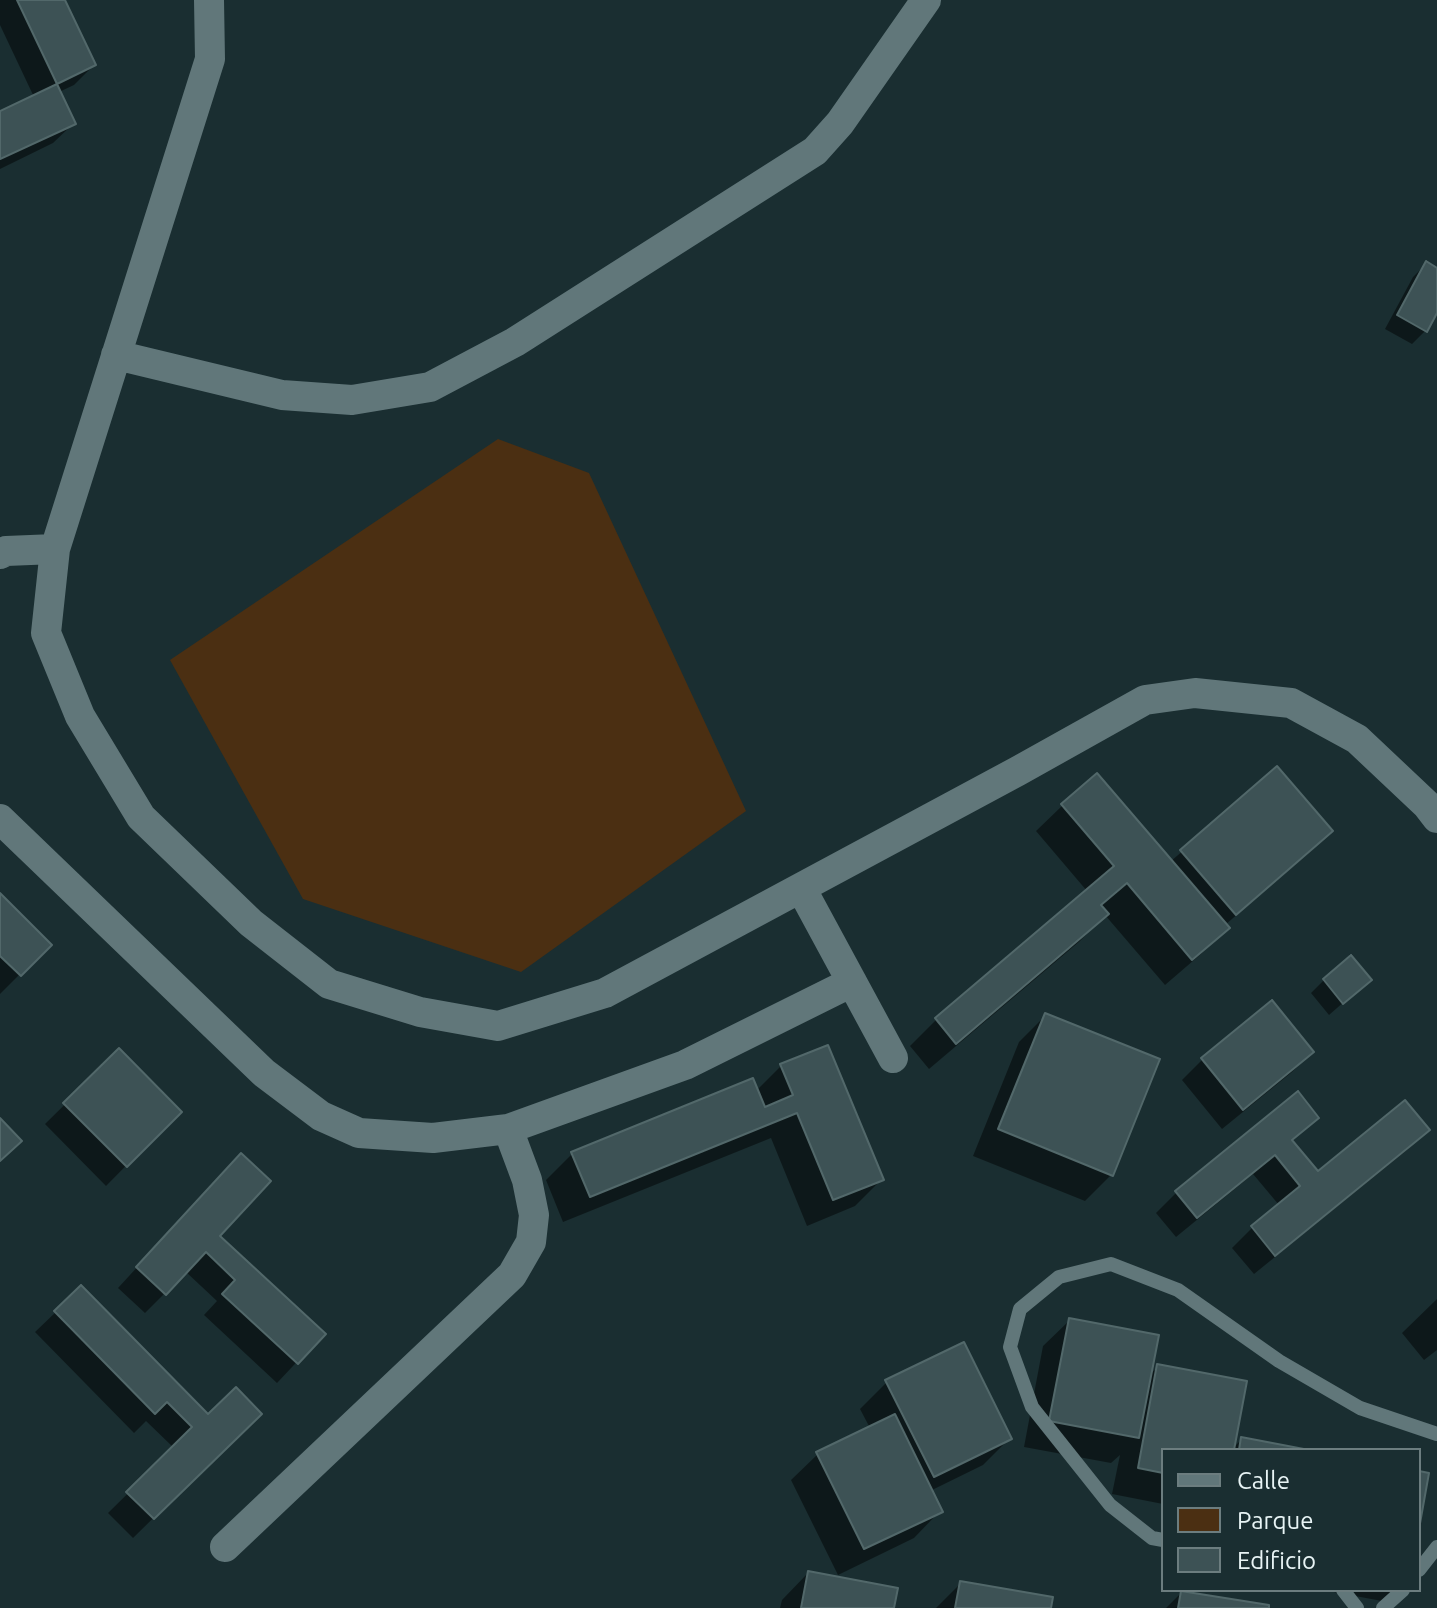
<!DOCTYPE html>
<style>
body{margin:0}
#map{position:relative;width:1437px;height:1608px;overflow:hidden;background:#1a2e31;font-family:Ubuntu,sans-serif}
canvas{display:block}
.legend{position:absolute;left:1161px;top:1448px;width:260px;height:144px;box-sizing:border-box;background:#1a2e31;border:2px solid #6c7d7f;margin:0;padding:10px 14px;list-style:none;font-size:24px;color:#e8f4f5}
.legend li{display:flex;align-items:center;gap:16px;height:40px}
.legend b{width:40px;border:2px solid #6c7d7f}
</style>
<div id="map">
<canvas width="1437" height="1608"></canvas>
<ul class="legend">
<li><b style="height:10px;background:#61777a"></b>Calle</li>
<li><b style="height:22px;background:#4b2f12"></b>Parque</li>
<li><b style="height:22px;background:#3d5255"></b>Edificio</li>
</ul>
</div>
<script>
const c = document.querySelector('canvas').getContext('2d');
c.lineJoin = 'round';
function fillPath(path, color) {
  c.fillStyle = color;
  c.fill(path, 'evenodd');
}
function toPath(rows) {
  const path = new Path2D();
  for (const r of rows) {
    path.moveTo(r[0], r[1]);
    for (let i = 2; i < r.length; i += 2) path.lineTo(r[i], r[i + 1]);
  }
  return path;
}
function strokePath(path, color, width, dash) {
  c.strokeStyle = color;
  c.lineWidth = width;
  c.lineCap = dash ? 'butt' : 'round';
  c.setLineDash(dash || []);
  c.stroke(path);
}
fillPath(toPath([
 [498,439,589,473,746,811,521,972,303,899,170,660]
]), '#4b2f12');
fillPath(toPath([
 [0,0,63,0,94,65,74,85,59,92,74,123,53,143,0,169,0,113,34,97,0,25],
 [1426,264,1437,270,1437,309,1425,331,1412,344,1385,329,1413,277],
 [1277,769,1331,831,1311,851,1225,925,1227,927,1201,954,1165,985,1105,915,1080,941,929,1069,910,1046,936,1020,1087,891,1036,831,1063,805,1170,862],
 [0,896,49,945,0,994],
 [1324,980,1369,980,1329,1015,1311,993],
 [1272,1003,1312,1052,1292,1072,1222,1129,1182,1080,1202,1060],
 [1046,1015,1111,1175,1085,1201,973,1156,1019,1042],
 [119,1051,179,1112,106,1186,45,1124],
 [781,1066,881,1180,855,1206,807,1226,771,1138,563,1222,546,1180,572,1154,756,1091],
 [1317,1117,1291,1142,1318,1174,1427,1130,1407,1150,1254,1274,1232,1248,1252,1228,1279,1205,1253,1174,1176,1237,1156,1213,1176,1193],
 [221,1176,218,1237,323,1334,277,1383,204,1315,217,1301,186,1272,145,1313,118,1288],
 [81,1288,207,1417,259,1414,133,1538,108,1513,174,1448,146,1421,134,1433,35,1332],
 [1437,1299,1437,1350,1424,1360,1402,1333],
 [1070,1320,1149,1375,1158,1367,1232,1449,1242,1439,1299,1450,1163,1450,1163,1504,1112,1494,1120,1455,1111,1463,1024,1447,1043,1346],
 [887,1382,1009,1439,983,1465,930,1491,940,1511,914,1538,838,1575,791,1480,818,1454,870,1428,860,1409],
 [808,1573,892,1608,780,1608,782,1600],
 [961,1583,1049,1608,936,1608],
 [1323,1590,1393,1590,1382,1601],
 [1181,1593,1267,1608,1166,1608]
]), '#0007');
const building = toPath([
 [17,0,65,0,96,65,57,84,17,0],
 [57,84,76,124,0,159,0,111,57,84],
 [1426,261,1437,268,1437,313,1427,332,1397,315,1426,261],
 [1277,766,1333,831,1236,915,1180,850,1277,766],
 [1097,773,1230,928,1192,960,1127,883,1101,905,1109,914,956,1044,935,1018,1114,866,1061,804,1097,773],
 [0,893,52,945,21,976,0,956,0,893],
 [1351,955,1372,980,1343,1004,1323,979,1351,955],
 [1272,1000,1314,1052,1243,1110,1201,1058,1272,1000],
 [1045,1013,1160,1059,1113,1176,998,1129,1045,1013],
 [828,1045,884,1180,833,1200,797,1113,590,1197,571,1152,753,1078,765,1107,793,1095,780,1064,828,1045],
 [119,1048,182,1112,127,1167,63,1103,119,1048],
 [1298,1091,1319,1118,1292,1140,1318,1171,1405,1100,1430,1130,1275,1256,1251,1226,1300,1186,1275,1155,1197,1218,1175,1191,1298,1091],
 [0,1118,22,1141,0,1161,0,1118],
 [241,1153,271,1181,220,1236,326,1334,298,1364,222,1294,235,1280,206,1252,166,1295,136,1267,241,1153],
 [81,1285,208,1414,236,1387,262,1414,154,1519,126,1492,192,1427,167,1402,155,1414,54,1311,81,1285],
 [1069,1318,1159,1335,1139,1438,1049,1421,1069,1318],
 [964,1342,1012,1439,934,1477,885,1380,964,1342],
 [1157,1364,1247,1381,1234,1450,1163,1450,1163,1473,1138,1468,1157,1364],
 [895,1414,943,1512,864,1549,816,1452,895,1414],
 [1241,1437,1309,1450,1239,1450,1241,1437],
 [1419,1471,1429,1473,1419,1529,1419,1471],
 [808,1571,898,1588,894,1608,801,1608,808,1571],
 [960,1581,1053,1597,1051,1608,955,1608,960,1581],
 [1181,1591,1269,1605,1269,1608,1178,1608,1181,1591]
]);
fillPath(building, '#3d5255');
strokePath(building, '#52686a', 2);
strokePath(toPath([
 [1163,1540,1152,1538,1110,1505,1032,1407,1010,1347,1020,1309,1059,1277,1111,1264,1178,1290,1279,1361,1360,1408,1437,1434],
 [1419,1570,1437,1547],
 [1343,1590,1357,1608],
 [1383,1608,1403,1590]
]), '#61777a', 14);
strokePath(toPath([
 [209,0,210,59,55,549,46,633,80,716,141,817,251,923,329,984,420,1012,498,1026,605,993,1018,771,1145,700,1195,693,1291,703,1357,739,1427,805,1437,818],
 [116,355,282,395,352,400,430,387,515,342,815,151,840,123,926,0],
 [0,554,6,551,55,549],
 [0,819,264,1073,321,1116,359,1133,433,1138,508,1129,685,1065,852,982],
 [801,888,893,1058],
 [225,1547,512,1275,531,1242,534,1215,527,1180,508,1129]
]), '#61777a', 30);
</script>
